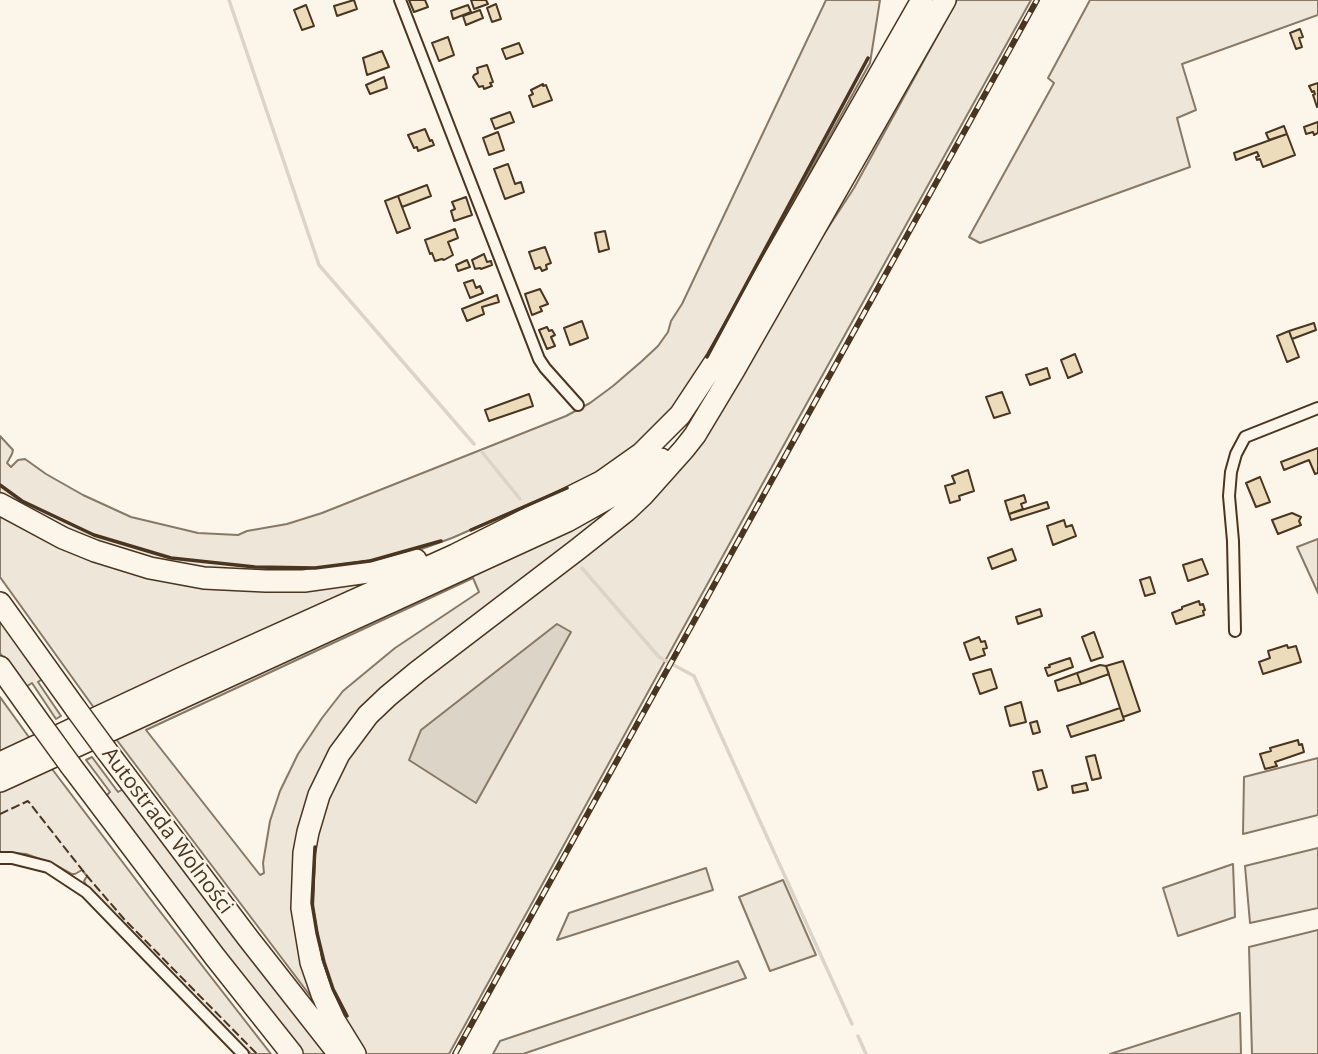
<!DOCTYPE html>
<meta charset="utf-8">
<style>
body{margin:0}
canvas{display:block;background:#fbf6e9}
</style>
<canvas width="1318" height="1054"></canvas>
<script>
const c = document.querySelector('canvas').getContext('2d');
c.lineJoin = 'round';
function fillPath(path, color) {
  c.fillStyle = color;
  c.fill(path, 'evenodd');
}
function toPath(rows) {
  const path = new Path2D();
  for (const r of rows) {
    path.moveTo(r[0], r[1]);
    for (let i = 2; i < r.length; i += 2) path.lineTo(r[i], r[i + 1]);
  }
  return path;
}
function strokePath(path, color, width, dash) {
  c.strokeStyle = color;
  c.lineWidth = width;
  c.lineCap = dash ? 'butt' : 'round';
  c.setLineDash(dash || []);
  c.stroke(path);
}
function write(font, color, halo, rows, align = 'center') {
  c.font = font + ' "Open Sans",sans-serif';
  c.lineWidth = 5;
  c.setLineDash([]);
  c.textBaseline = 'middle';
  c.strokeStyle = halo;
  c.fillStyle = color;
  for (const [text, x, y, turn = 0] of rows) {
    c.save();
    c.translate(x, y);
    c.rotate((+turn || 0) * Math.PI / 180);
    c.textAlign = isNaN(turn) ? turn : align;
    if (halo) c.strokeText(text, 0, 0);
    c.fillText(text, 0, 0);
    c.restore();
  }
}
const green = toPath([
 [826,0,880,0,870,63,704,362,673,410,645,439,617,460,586,479,452,538,402,556,314,573,172,567,86,540,0,497,0,436,13,450,12,454,7,463,11,467,18,460,25,459,46,474,83,495,131,517,198,533,238,535,247,531,287,524,322,513,566,416,590,403,613,386,642,361,658,346,668,332,671,321,682,304,826,0],
 [957,0,1031,0,802,412,449,1054,364,1054,352,1036,324,978,308,884,323,803,348,754,398,696,622,523,792,283,854,188,957,0],
 [1090,0,1318,0,1318,15,1182,64,1196,110,1177,118,1190,167,980,243,969,237,1054,83,1048,78,1090,0],
 [649,481,383,689,303,819,321,1010,113,735,649,481],
 [473,578,479,592,395,648,343,691,322,718,298,754,280,791,270,821,263,863,264,873,260,875,146,730,473,578],
 [0,510,161,576,398,571,97,712,0,577,0,510],
 [1318,539,1318,593,1297,547,1318,539],
 [0,615,45,677,38,682,61,716,56,719,32,683,24,688,0,653,0,615],
 [0,697,31,740,0,755,0,697],
 [92,757,118,792,125,788,329,1054,302,1054,105,797,110,792,86,760,92,757],
 [1318,758,1318,815,1243,834,1244,777,1318,758],
 [49,765,155,905,271,1054,251,1054,86,885,84,881,87,876,82,870,75,874,72,874,54,864,26,854,0,852,0,787,49,765],
 [1318,848,1318,908,1250,923,1245,866,1318,848],
 [1233,864,1235,917,1178,936,1163,888,1233,864],
 [706,868,713,890,557,940,569,913,706,868],
 [783,880,816,955,770,971,739,897,783,880],
 [1318,930,1318,1054,1252,1054,1249,947,1318,930],
 [738,961,746,978,523,1054,493,1054,500,1041,738,961],
 [1240,1013,1241,1054,1110,1054,1239,1013,1240,1013]
]);
fillPath(green, '#ede6d9');
strokePath(green, '#887966', 2);
const water = toPath([
 [557,624,571,632,476,803,409,760,421,730,557,624]
]);
fillPath(water, '#dcd4c6');
strokePath(water, '#887966', 2);
strokePath(toPath([
 [229,0,319,265,474,444],
 [482,452,520,499],
 [582,568,659,657,694,676,852,1024],
 [858,1036,866,1054]
]), '#dcd4c6', 3.5);
const building = toPath([
 [354,0,357,9,337,16,334,6,354,0],
 [409,0,425,0,428,7,414,12,409,0],
 [471,0,486,0,488,4,474,9,471,0],
 [496,4,501,19,492,22,487,8,496,4],
 [306,5,314,26,302,30,294,10,306,5],
 [468,5,471,12,453,19,451,11,468,5],
 [480,10,483,18,466,25,463,16,480,10],
 [1300,29,1303,37,1299,38,1302,47,1296,49,1290,33,1300,29],
 [448,37,454,55,439,61,432,43,448,37],
 [519,43,523,53,506,59,502,49,519,43],
 [382,51,389,67,367,75,363,58,382,51],
 [487,65,493,82,490,83,492,86,484,89,483,86,479,87,473,77,474,75,478,73,477,68,487,65],
 [384,77,387,88,370,94,366,85,384,77],
 [1318,83,1318,106,1317,107,1313,95,1315,94,1314,91,1312,92,1309,86,1318,83],
 [543,84,543,86,546,85,552,100,533,107,529,96,533,94,531,90,543,84],
 [510,112,514,122,495,129,491,119,510,112],
 [1318,122,1318,133,1314,135,1313,132,1306,134,1304,127,1318,122],
 [1284,126,1287,134,1269,140,1266,133,1284,126],
 [425,129,430,141,432,140,434,145,418,151,417,147,414,148,408,135,425,129],
 [498,132,504,150,489,155,483,138,498,132],
 [1287,134,1295,155,1263,167,1260,159,1257,160,1256,157,1259,156,1257,152,1236,160,1234,153,1287,134],
 [508,164,515,184,521,182,524,192,505,199,494,169,508,164],
 [427,185,431,196,402,207,398,196,427,185],
 [398,196,410,228,397,233,385,201,398,196],
 [466,197,472,215,454,221,451,211,455,209,452,202,466,197],
 [455,229,458,238,448,242,453,255,444,260,442,259,435,261,432,253,430,254,425,240,455,229],
 [605,231,609,249,599,252,595,233,605,231],
 [545,247,551,263,546,265,547,269,542,271,540,267,535,269,529,252,545,247],
 [484,254,487,262,491,261,492,265,481,269,480,268,475,269,472,260,484,254],
 [467,260,470,267,458,271,456,265,467,260],
 [473,280,476,288,480,286,483,293,470,298,464,283,473,280],
 [540,289,548,304,540,307,542,311,532,315,525,294,540,289],
 [497,295,499,302,482,307,484,314,467,321,462,309,497,295],
 [582,321,588,338,570,345,564,328,582,321],
 [1314,323,1316,330,1292,339,1289,331,1314,323],
 [547,327,549,331,552,330,555,335,551,337,555,346,547,349,539,330,547,327],
 [1289,331,1299,357,1287,362,1277,336,1289,331],
 [1075,354,1082,372,1068,378,1061,360,1075,354],
 [1047,368,1050,378,1030,385,1026,375,1047,368],
 [1002,392,1010,413,994,418,986,397,1002,392],
 [529,394,533,406,489,421,485,410,529,394],
 [1318,448,1318,473,1315,474,1309,460,1284,470,1281,462,1318,448],
 [968,470,974,491,959,496,960,500,950,503,945,486,955,483,952,476,968,470],
 [1260,477,1270,502,1256,507,1246,483,1260,477],
 [1024,495,1026,502,1021,504,1023,509,1009,514,1005,501,1024,495],
 [1047,502,1049,508,1011,520,1009,514,1047,502],
 [1292,513,1301,517,1299,521,1301,525,1278,534,1272,520,1292,513],
 [1064,520,1066,527,1072,525,1076,536,1053,545,1047,526,1064,520],
 [1012,549,1016,560,992,569,988,558,1012,549],
 [1202,559,1208,574,1188,581,1183,565,1202,559],
 [1150,577,1155,593,1145,596,1140,580,1150,577],
 [1199,601,1200,605,1203,604,1205,610,1203,611,1204,615,1176,624,1172,613,1182,609,1182,607,1199,601],
 [1040,609,1042,616,1018,624,1016,617,1040,609],
 [1094,632,1103,657,1091,661,1082,637,1094,632],
 [979,637,981,642,985,641,987,648,983,649,985,655,970,660,964,643,979,637],
 [1287,645,1288,648,1296,646,1301,662,1263,674,1259,662,1270,658,1268,651,1287,645],
 [1070,658,1073,667,1048,676,1045,668,1050,667,1049,665,1070,658],
 [1123,661,1140,711,1123,717,1106,666,1123,661],
 [1100,665,1106,666,1109,674,1081,684,1077,673,1100,665],
 [991,669,997,688,980,694,973,674,991,669],
 [1077,673,1081,684,1058,691,1055,681,1077,673],
 [1021,702,1026,722,1010,726,1005,707,1021,702],
 [1120,708,1124,720,1071,737,1067,726,1120,708],
 [1037,721,1040,732,1033,734,1030,723,1037,721],
 [1298,740,1299,745,1302,744,1304,752,1275,762,1277,766,1265,769,1260,754,1271,751,1270,748,1298,740],
 [1095,755,1101,778,1092,780,1086,757,1095,755],
 [1042,770,1047,787,1038,790,1033,772,1042,770],
 [1086,783,1088,790,1073,793,1072,786,1086,783]
]);
fillPath(building, '#ecdcbc');
strokePath(building, '#4a3520', 2);
const minor = toPath([
 [400,0,539,359,545,368,578,405],
 [1235,631,1233,541,1229,496,1231,472,1236,454,1245,437,1318,408],
 [0,858,12,858,48,867,86,892,243,1054]
]);
const motorway = toPath([
 [0,504,63,538,95,551,150,568,204,578,266,581,304,581,382,570,416,560],
 [0,603,76,709],
 [0,667,42,726],
 [106,750,248,938,339,1054],
 [0,763,186,676,455,555,601,482,642,453,680,415,717,359,922,0],
 [71,766,215,957,292,1054],
 [0,781,567,521,617,493,651,469,661,459],
 [355,1054,334,1020,322,994,311,962,302,908,304,853,308,832,319,795,339,754,368,715,388,696,417,672,578,549,626,511,643,495,684,449,695,435,734,370,945,0]
]);
strokePath(minor, '#4a3520', 14);
strokePath(motorway, '#4a3520', 24);
strokePath(minor, '#fbf6e9', 10);
strokePath(motorway, '#fbf6e9', 21);
const rail = toPath([
 [455,1054,1037,0]
]);
strokePath(rail, '#4a3520', 6);
strokePath(rail, '#fbf6e9', 3.5, [10]);
const motorwayBridge = toPath([
 [76,709,106,750],
 [42,726,71,766]
]);
strokePath(motorwayBridge, '#4a3520', 24, []);
strokePath(motorwayBridge, '#fbf6e9', 21);
strokePath(toPath([
 [0,814,28,801,87,876,124,919,257,1054]
]), '#4a3520', 2, [9, 3.5]);
strokePath(toPath([
 [707,357,868,58],
 [0,485,22,501,94,535,171,558,255,567,315,568,370,561,441,541],
 [471,530,567,488],
 [315,847,312,903,317,933,324,962,333,989,347,1016]
]), '#4a3520', 3.5);
write('21px', '#4a3520', '#fbf6e9', [
 ["Autostrada Wolności",167,831,53]
]);
</script>
